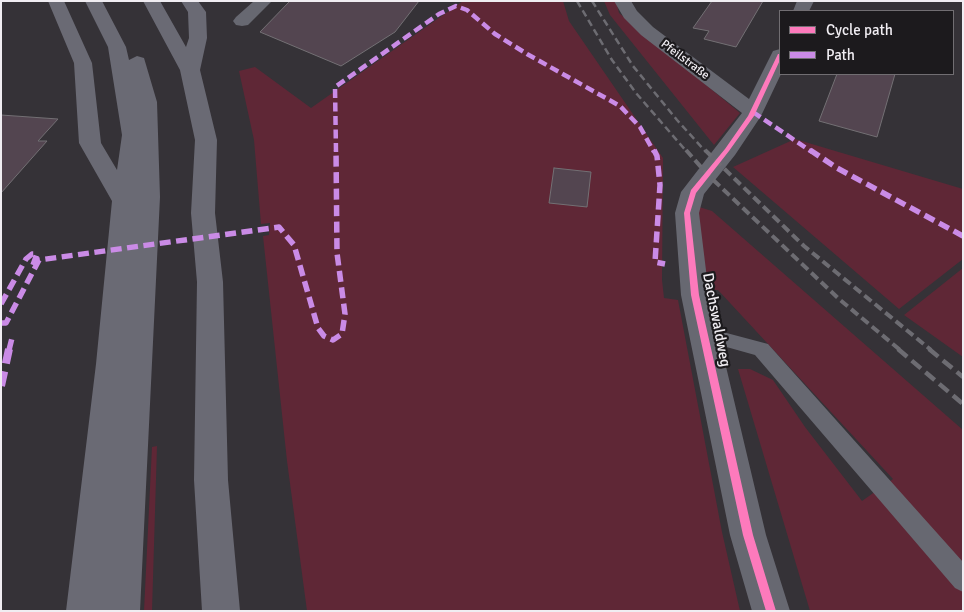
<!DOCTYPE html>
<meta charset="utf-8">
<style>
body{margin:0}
#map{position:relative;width:964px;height:612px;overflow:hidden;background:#353237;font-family:Signika,sans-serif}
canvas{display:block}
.frame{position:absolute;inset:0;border:2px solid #f0edf2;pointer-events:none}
.legend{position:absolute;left:779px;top:10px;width:175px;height:65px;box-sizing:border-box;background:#1c1a1d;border:1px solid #716e72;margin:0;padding:6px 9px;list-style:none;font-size:15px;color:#f0edf2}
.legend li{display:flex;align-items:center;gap:10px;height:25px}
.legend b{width:25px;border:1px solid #716e72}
</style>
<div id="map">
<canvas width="964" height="612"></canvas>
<div class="frame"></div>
<ul class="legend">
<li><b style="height:6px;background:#fd7abc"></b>Cycle path</li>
<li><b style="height:6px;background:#ca8be6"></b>Path</li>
</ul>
</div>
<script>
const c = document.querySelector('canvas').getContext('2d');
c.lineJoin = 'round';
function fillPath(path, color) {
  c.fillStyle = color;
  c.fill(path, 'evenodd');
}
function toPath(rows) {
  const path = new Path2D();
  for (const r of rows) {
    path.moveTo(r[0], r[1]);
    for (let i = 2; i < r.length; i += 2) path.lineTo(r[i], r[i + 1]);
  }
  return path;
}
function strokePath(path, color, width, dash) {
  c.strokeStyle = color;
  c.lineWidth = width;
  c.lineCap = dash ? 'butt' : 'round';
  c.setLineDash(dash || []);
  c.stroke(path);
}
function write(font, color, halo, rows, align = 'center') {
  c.font = font + ' Signika,sans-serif';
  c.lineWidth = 4.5;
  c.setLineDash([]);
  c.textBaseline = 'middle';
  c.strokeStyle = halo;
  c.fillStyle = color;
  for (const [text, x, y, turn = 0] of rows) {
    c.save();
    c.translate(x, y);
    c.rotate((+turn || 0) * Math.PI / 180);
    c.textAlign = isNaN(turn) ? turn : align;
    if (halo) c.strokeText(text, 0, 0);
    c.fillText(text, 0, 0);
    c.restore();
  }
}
fillPath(toPath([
 [463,1,563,1,569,21,663,158,662,280,664,298,678,300,722,532,740,611,307,611,287,461,263,236,269,235,270,223,261,224,254,140,239,71,255,67,311,108],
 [604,1,616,1,619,13,740,113,714,145,610,15],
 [795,139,963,189,963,259,899,309,733,167],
 [696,206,712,211,963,430,963,611,810,611,738,369,750,369,773,380,805,427,862,501,893,479,718,290,707,290],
 [963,268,963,357,904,315],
 [157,446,152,611,144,611,152,447]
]), '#5f2736');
const building = toPath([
 [290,1,419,1,395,32,341,66,260,32,290,1],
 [712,1,763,1,736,47,704,39,709,31,693,28,712,1],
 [837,74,895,74,877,137,819,121,837,74],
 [1,115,58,119,38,141,47,141,1,193,1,115],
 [554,168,591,172,587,207,549,203,554,168]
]);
fillPath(building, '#534550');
strokePath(building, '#737074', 1);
fillPath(toPath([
 [704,327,768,344,963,562,963,592,955,588,755,355,698,339,695,334,698,329,704,327]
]), '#676871');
fillPath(toPath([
 [254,1,272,1,248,25,242,26,236,25,233,21,236,17,254,1],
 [614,1,631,1,637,11,653,27,749,99,773,51,780,49,781,74,761,116,735,155,704,194,699,213,709,295,766,535,790,611,752,611,730,535,681,295,675,213,681,192,742,113,641,35,624,18,614,1],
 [797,1,814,1,809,11,793,11,797,1]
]), '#676871');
fillPath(toPath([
 [48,1,64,1,92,63,101,143,117,170,122,135,108,47,85,1,102,1,126,47,129,60,137,56,144,58,157,102,160,197,140,611,66,611,96,364,112,201,79,143,74,63,48,1],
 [143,1,160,1,186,47,189,38,188,12,181,1,198,1,206,12,207,38,200,70,217,140,215,213,223,282,228,480,240,611,202,611,194,480,197,282,191,213,195,140,180,70,143,1]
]), '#6a6a74');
strokePath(toPath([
 [577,1,612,60,636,93,687,152],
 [592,1,633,66,677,120,706,152]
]), '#6d6c72', 2.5, [7, 4]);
strokePath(toPath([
 [686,150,708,175,839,299,900,350],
 [705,150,804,246,931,350]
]), '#6d6c72', 4, [9, 4.5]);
strokePath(toPath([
 [898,349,963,404],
 [929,349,963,377]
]), '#6d6c72', 4.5, [12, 6]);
strokePath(toPath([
 [753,112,812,152],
 [336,152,335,87,439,14,456,6,467,10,495,34,527,54,620,106,640,127,654,152]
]), '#ca8be6', 4.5, [9, 4.5]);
strokePath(toPath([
 [654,150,657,156,660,185,655,262,665,264],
 [810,150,837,168,963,236],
 [1,304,26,259,32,254,37,254,33,265],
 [1,323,6,323,39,260,279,227,294,245,318,328,324,336,333,340,342,334,345,314,337,253,336,150],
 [9,350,12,338]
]), '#ca8be6', 5.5, [11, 5.5]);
strokePath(toPath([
 [1,386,9,349]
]), '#ca8be6', 8, [15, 8]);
fillPath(toPath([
 [778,54,780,54,780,60,754,116,729,151,696,193,690,213,699,295,753,535,776,611,766,611,743,535,691,295,684,213,691,190,725,149,748,116,778,54]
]), '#fd7abc');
write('12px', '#f0edf2', '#1c1a1d', [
 ["Pfeilstraße",685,60,37]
]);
write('15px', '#f0edf2', '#1c1a1d', [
 ["Dachswaldweg",716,320,79]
]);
</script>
